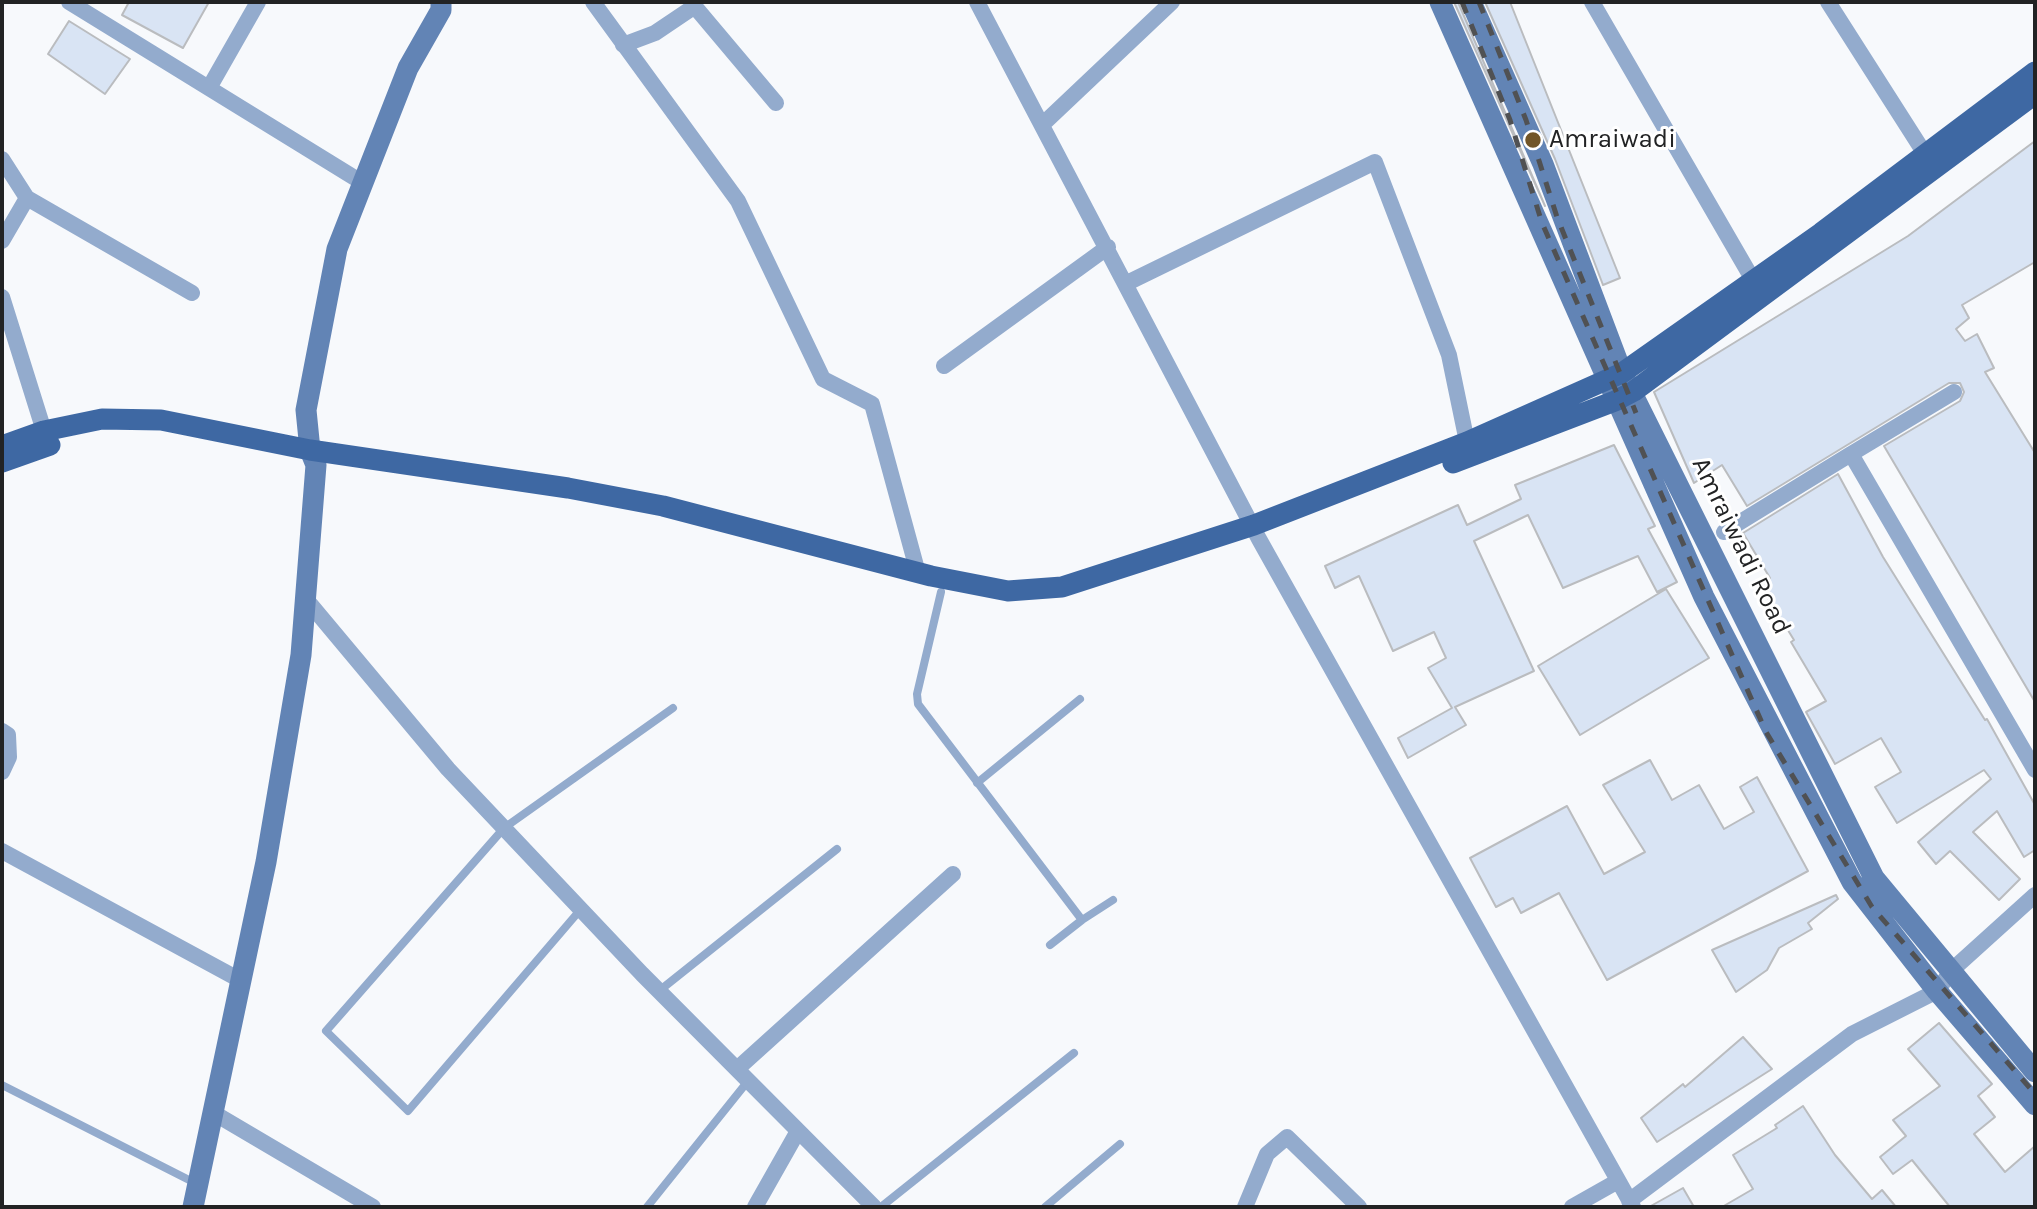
<!DOCTYPE html>
<style>
body{margin:0}
#map{position:relative;width:2037px;height:1209px;overflow:hidden;background:#f7f9fc;font-family:Karla,sans-serif}
canvas{display:block}
.frame{position:absolute;inset:0;border:4px solid #222324;pointer-events:none}
</style>
<div id="map">
<canvas width="2037" height="1209"></canvas>
<div class="frame"></div>
</div>
<script>
const c = document.querySelector('canvas').getContext('2d');
c.lineJoin = 'round';
function fillPath(path, color) {
  c.fillStyle = color;
  c.fill(path, 'evenodd');
}
function toPath(rows) {
  const path = new Path2D();
  for (const r of rows) {
    path.moveTo(r[0], r[1]);
    for (let i = 2; i < r.length; i += 2) path.lineTo(r[i], r[i + 1]);
  }
  return path;
}
function strokePath(path, color, width, dash) {
  c.strokeStyle = color;
  c.lineWidth = width;
  c.lineCap = dash ? 'butt' : 'round';
  c.setLineDash(dash || []);
  c.stroke(path);
}
function write(font, color, halo, rows, align = 'center') {
  c.font = font + ' Karla,sans-serif';
  c.lineWidth = 6;
  c.setLineDash([]);
  c.textBaseline = 'middle';
  c.strokeStyle = halo;
  c.fillStyle = color;
  for (const [text, x, y, turn = 0] of rows) {
    c.save();
    c.translate(x, y);
    c.rotate((+turn || 0) * Math.PI / 180);
    c.textAlign = isNaN(turn) ? turn : align;
    if (halo) c.strokeText(text, 0, 0);
    c.fillText(text, 0, 0);
    c.restore();
  }
}
const building = toPath([
 [129,2,209,2,183,48,122,15,129,2],
 [1454,2,1458,2,1545,206,1454,2],
 [1485,2,1510,2,1620,278,1603,285,1555,159,1485,2],
 [69,21,130,59,105,94,48,54,69,21],
 [2035,141,2035,262,1962,305,1969,318,1956,329,1965,341,1977,334,1994,368,1985,372,2035,453,2035,702,1884,446,1960,401,1964,392,1960,383,1949,383,1747,506,1722,465,1694,483,1654,392,1908,236,2035,141],
 [1614,445,1655,526,1648,529,1677,582,1657,592,1638,556,1563,588,1528,515,1474,541,1534,671,1455,707,1466,725,1408,758,1398,738,1452,708,1428,668,1446,658,1434,632,1393,651,1359,576,1335,588,1325,566,1458,505,1467,525,1521,499,1515,485,1614,445],
 [1838,474,1883,557,1985,720,1987,719,2035,805,2035,850,2024,857,1997,811,1973,832,2020,879,1999,900,1950,851,1936,864,1918,842,1991,779,1984,770,1897,823,1875,787,1901,772,1881,738,1835,764,1806,712,1826,701,1791,642,1794,640,1760,585,1770,578,1743,533,1838,474],
 [1666,589,1709,658,1580,735,1538,666,1666,589],
 [1650,760,1672,800,1699,785,1724,829,1754,812,1740,787,1757,777,1808,871,1607,980,1559,893,1521,913,1513,898,1496,907,1470,858,1567,806,1604,874,1645,852,1603,785,1650,760],
 [1836,895,1838,899,1808,923,1812,929,1779,948,1767,970,1736,992,1712,950,1836,895],
 [1939,1023,1992,1084,1978,1096,1995,1117,1974,1134,2005,1172,2035,1146,2035,1207,1950,1207,1912,1160,1893,1174,1880,1157,1906,1136,1893,1120,1940,1086,1908,1049,1939,1023],
 [1743,1037,1772,1069,1657,1142,1641,1118,1683,1084,1685,1087,1743,1037],
 [1803,1106,1835,1155,1872,1199,1882,1190,1896,1207,1722,1207,1753,1189,1733,1155,1777,1128,1775,1125,1803,1106],
 [1683,1188,1694,1207,1649,1207,1683,1188]
]);
fillPath(building, '#d9e4f4');
strokePath(building, '#babcbf', 2);
strokePath(toPath([
 [941,592,917,694,918,704,1082,920,1113,900],
 [977,783,1080,699],
 [581,909,408,1111,326,1031,504,828,673,708],
 [1050,945,1082,920],
 [659,991,837,849],
 [2,1085,197,1184],
 [647,1207,748,1081],
 [881,1207,1074,1053],
 [1045,1207,1120,1144]
]), '#93abcd', 8);
strokePath(toPath([
 [69,2,363,183],
 [593,2,738,201,823,379,872,404,918,573],
 [691,2,776,103],
 [977,2,1259,539,1633,1207],
 [1592,2,1753,280],
 [1828,2,1925,154],
 [623,45,655,33,695,6],
 [209,88,258,2],
 [1043,124,1172,2],
 [2,159,27,198,2,241],
 [27,198,192,293],
 [1127,283,1375,162,1449,355,1467,442],
 [2,297,44,431],
 [944,366,1108,247],
 [1851,454,1954,392],
 [1724,532,1851,454,2035,770],
 [305,598,448,769,642,974,874,1207],
 [2,731,8,735,9,757,2,772],
 [2,851,240,980],
 [737,1069,953,874],
 [212,1112,373,1207],
 [1629,1201,1852,1034,1937,991,1952,970,2035,895],
 [755,1207,798,1131],
 [1245,1207,1267,1154,1287,1137,1359,1207],
 [1572,1207,1618,1181]
]), '#93abcd', 16);
strokePath(toPath([
 [1440,2,1704,597,1852,882,1937,991,2035,1105],
 [1471,2,1543,164,1622,373,1874,878,2035,1072],
 [193,1207,266,862,301,655,316,465,310,450,306,410,337,249,408,68,441,10,441,2]
]), '#6284b5', 21);
strokePath(toPath([
 [2,446,44,431,102,419,161,420,310,450,568,488,663,506,931,576,1008,591,1062,587,1254,525,1467,442,1622,373,1821,233,2035,72],
 [2,462,50,445],
 [1453,463,1615,401,1634,391,2035,94]
]), '#3e68a3', 21);
strokePath(toPath([
 [1462,2,1510,120,1542,223,1766,732,1872,907,2035,1094],
 [1479,2,1526,120,1557,217,1636,413]
]), '#505153', 5, [12, 12]);
for (const [x, y, r, color] of [
 [1533,140,9,"#715528"]
]) {
  const dot = new Path2D();
  dot.arc(x, y, r, 0, 2 * Math.PI);
  c.fillStyle = color;
  c.fill(dot);
  strokePath(dot, '#fff', 2.5);
}
write('26px', '#222324', '#fff', [
 ["Amraiwadi",1549,140]
], 'left');
write('26px', '#222324', '#fff', [
 ["Amraiwadi Road",1741,546,64]
]);
</script>
